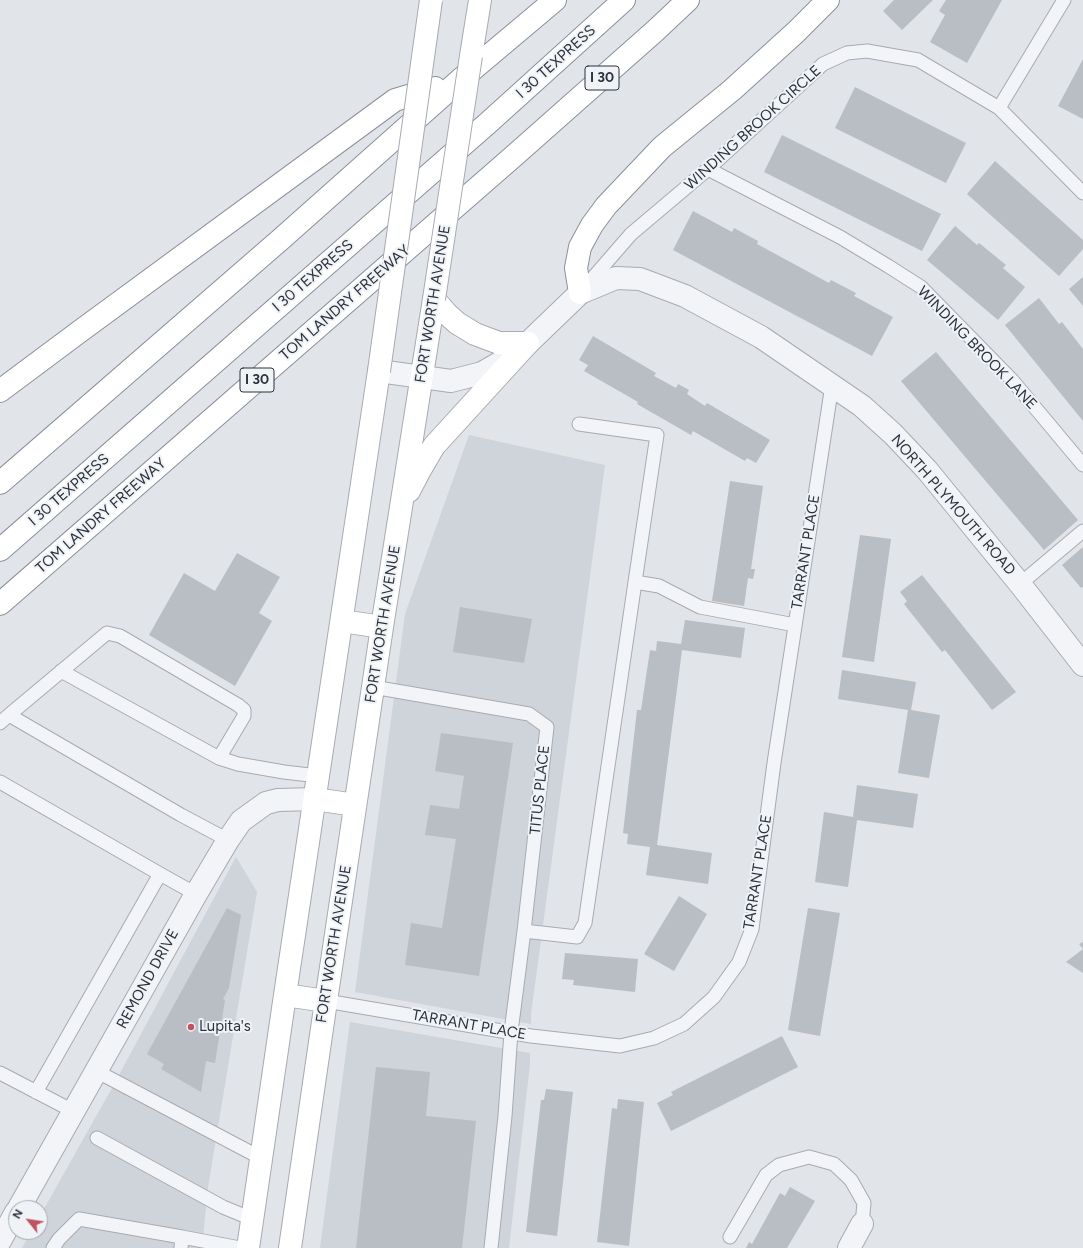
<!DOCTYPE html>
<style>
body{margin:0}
#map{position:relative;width:1083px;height:1248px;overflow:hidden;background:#e1e4e8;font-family:Figtree,sans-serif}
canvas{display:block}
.north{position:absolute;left:8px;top:1200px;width:40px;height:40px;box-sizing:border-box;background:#f0f3f6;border:1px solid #a1a6ac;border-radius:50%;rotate:300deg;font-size:11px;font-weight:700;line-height:16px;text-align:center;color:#2b323e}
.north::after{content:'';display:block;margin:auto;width:14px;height:18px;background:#c15262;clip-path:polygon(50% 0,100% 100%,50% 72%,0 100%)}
</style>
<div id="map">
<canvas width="1083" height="1248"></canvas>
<div class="north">N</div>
</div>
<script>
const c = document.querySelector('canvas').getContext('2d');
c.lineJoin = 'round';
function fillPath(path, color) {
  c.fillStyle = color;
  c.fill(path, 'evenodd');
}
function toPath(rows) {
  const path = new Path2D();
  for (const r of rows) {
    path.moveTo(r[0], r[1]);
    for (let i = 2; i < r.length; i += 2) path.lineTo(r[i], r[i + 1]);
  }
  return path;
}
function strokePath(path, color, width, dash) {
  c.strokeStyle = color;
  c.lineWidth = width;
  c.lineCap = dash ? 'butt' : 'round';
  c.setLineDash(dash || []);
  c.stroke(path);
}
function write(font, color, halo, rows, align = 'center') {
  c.font = font + ' Figtree,sans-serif';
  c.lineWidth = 4;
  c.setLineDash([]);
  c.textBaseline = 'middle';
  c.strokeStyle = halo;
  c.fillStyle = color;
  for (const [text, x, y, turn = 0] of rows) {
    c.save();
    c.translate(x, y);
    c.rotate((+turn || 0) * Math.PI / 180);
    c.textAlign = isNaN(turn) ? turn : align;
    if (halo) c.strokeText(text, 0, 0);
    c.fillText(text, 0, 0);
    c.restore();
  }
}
fillPath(toPath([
 [469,435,605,465,531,1014,531,1024,355,992,405,614],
 [236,857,257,892,208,1187,202,1248,22,1248,31,1232,40,1232,40,1216,112,1088],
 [350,1022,530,1053,530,1064,509,1248,320,1248]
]), '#cfd3da');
fillPath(toPath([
 [894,0,933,0,902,30,883,11],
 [946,0,1002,0,967,63,930,42,945,15,939,11],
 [1083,59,1083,119,1058,106],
 [855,87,966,143,946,183,835,128],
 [782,135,941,214,922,251,764,172],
 [995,161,1083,240,1083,249,1059,276,967,194],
 [693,211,732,232,734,228,758,241,757,244,829,283,831,280,856,293,854,296,893,317,872,356,673,250],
 [955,226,977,245,979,243,1006,265,1003,268,1025,287,998,320,927,260],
 [1083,277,1083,306,1069,289],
 [1039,298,1059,324,1062,322,1083,349,1083,421,1005,325],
 [593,336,656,373,654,376,676,388,678,384,689,390,687,394,705,406,707,403,770,440,756,463,747,458,745,461,693,431,691,435,637,404,638,402,584,371,588,365,579,360],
 [936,352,1078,520,1044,550,901,381],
 [730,481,763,486,751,569,755,569,753,579,748,578,744,606,712,601],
 [860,535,891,539,874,662,842,657],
 [1083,547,1083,587,1081,588,1062,565],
 [237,553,280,577,259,613,272,621,235,686,149,635,184,573,215,591],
 [922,575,1016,692,992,710,945,650,942,652,904,604,907,601,900,592],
 [460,607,532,619,524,663,453,652],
 [685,620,745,628,741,658,682,650,657,845,712,853,708,884,646,875,650,847,627,844,628,834,623,833,637,710,641,710,650,650,656,651,657,641,681,644],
 [842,670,916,682,911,710,940,715,929,778,898,773,908,710,838,699],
 [441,733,513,743,479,976,405,965,411,923,442,928,456,839,425,835,430,805,459,809,464,776,435,771],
 [857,785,918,794,913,828,857,820,848,887,815,882,824,812,853,817],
 [679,896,707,914,674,971,644,954],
 [227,908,241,915,229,988,223,999,225,1000,215,1063,206,1061,201,1092,161,1069,164,1064,147,1054],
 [808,908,840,913,820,1036,788,1030],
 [1083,942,1083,973,1066,962,1083,949,1079,944],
 [565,953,638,959,635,992,573,985,574,980,562,979],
 [782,1036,798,1067,671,1131,657,1103,673,1095,671,1092],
 [376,1067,430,1072,426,1116,476,1121,462,1248,356,1248],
 [546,1089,573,1092,557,1236,526,1232,541,1100,544,1100],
 [618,1099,644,1102,629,1246,597,1242,612,1108,617,1109],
 [790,1187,815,1201,787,1248,746,1248,749,1242,752,1244,780,1193,785,1196]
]), '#b9bdc4');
const service = toPath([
 [1064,0,999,108,1083,193],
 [708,169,840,237,888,266,921,287,1012,380,1083,465],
 [585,287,631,234,708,169,823,64,847,53,867,51,918,60,999,108],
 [579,424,657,435,635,582],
 [1020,584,1083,531],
 [61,671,219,758,238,764,284,772,318,776],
 [373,687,529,714,547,727,524,931,511,1032,505,1116,491,1248],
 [9,715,107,633,120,636,238,705,244,710,244,716,219,758],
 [0,723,9,715,181,815,228,840],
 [0,782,160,874],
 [524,931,577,937,585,923,635,582,659,586,700,607,795,625],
 [326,1001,531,1036,620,1046,654,1038,684,1024,714,997,739,962,752,929,774,763,832,385],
 [96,1071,261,1158],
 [0,1073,73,1111],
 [36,1092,160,874,196,894],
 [97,1138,223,1207,252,1219],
 [730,1237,766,1175,779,1165,809,1157,834,1164,851,1180,864,1203,862,1224],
 [53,1248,59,1239,79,1219,182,1237],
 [181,1248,182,1237,240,1248]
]);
const minor = toPath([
 [19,1208,196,894,228,840,241,821,266,803,278,800,315,799],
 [0,1241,16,1212],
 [849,1248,862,1224]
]);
const tertiary = toPath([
 [379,371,451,381,482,373,508,358,528,343,580,293,616,278,640,279,685,296,761,337,862,406,893,434,927,470,1020,584,1083,665]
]);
const secondary = toPath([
 [471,56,480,0],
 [434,299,447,314,457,323,475,334,499,343,528,343],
 [409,491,420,470,434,446,528,343],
 [342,621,382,627],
 [315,799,355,805],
 [285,995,326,1001],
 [248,1248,285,995,379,371],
 [290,1248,326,1001,382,627,434,299]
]);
const motorway = toPath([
 [580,293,576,268,580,247,592,225,606,206,662,147,732,90,796,32,828,0],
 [0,391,79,332,395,100,435,88],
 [0,483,280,240,460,80,555,0],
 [0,550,488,123,624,0],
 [0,604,515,155,655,31,688,0]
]);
strokePath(service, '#a7abb2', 15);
strokePath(minor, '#a7abb2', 24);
strokePath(tertiary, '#a7abb2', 24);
strokePath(secondary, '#a7abb2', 24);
strokePath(motorway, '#8a919d', 24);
strokePath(service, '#f3f4f7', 13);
strokePath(minor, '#f3f4f7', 22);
strokePath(tertiary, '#f3f4f7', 22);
strokePath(secondary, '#fff', 22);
strokePath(motorway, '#fff', 22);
const secondaryBridge = toPath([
 [434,299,471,56],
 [379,371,431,0]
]);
strokePath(secondaryBridge, '#a7abb2', 24, []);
strokePath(secondaryBridge, '#fff', 22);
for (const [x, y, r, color] of [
 [191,1027,4,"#c15262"]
]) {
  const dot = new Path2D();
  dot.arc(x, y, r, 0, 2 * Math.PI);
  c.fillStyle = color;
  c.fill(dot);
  strokePath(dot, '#f0f3f6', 1.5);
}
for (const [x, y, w] of [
 [602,78,34],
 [257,380,34]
]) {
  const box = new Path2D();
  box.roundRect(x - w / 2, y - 12, w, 24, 3);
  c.fillStyle = '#f0f3f6';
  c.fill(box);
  strokePath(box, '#2b323e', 1);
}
write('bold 14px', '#2b323e', null, [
 ["I 30",602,78],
 ["I 30",257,380]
]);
write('15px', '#2b323e', '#f0f3f6', [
 ["I 30 TEXPRESS",556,62,-42],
 ["WINDING BROOK CIRCLE",753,128,-42],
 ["I 30 TEXPRESS",313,276,-41],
 ["TOM LANDRY FREEWAY",345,303,-41],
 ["FORT WORTH AVENUE",433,304,-81],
 ["WINDING BROOK LANE",977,348,46],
 ["I 30 TEXPRESS",69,490,-41],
 ["NORTH PLYMOUTH ROAD",953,505,49],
 ["TOM LANDRY FREEWAY",101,516,-41],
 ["TARRANT PLACE",806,552,-81],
 ["FORT WORTH AVENUE",383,624,-81],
 ["TITUS PLACE",540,790,-84],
 ["TARRANT PLACE",758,872,-81],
 ["FORT WORTH AVENUE",334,944,-81],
 ["REMOND DRIVE",148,979,-61],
 ["TARRANT PLACE",469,1025,10]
]);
write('15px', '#2b323e', '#f0f3f6', [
 ["Lupita's",199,1027]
], 'left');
</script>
